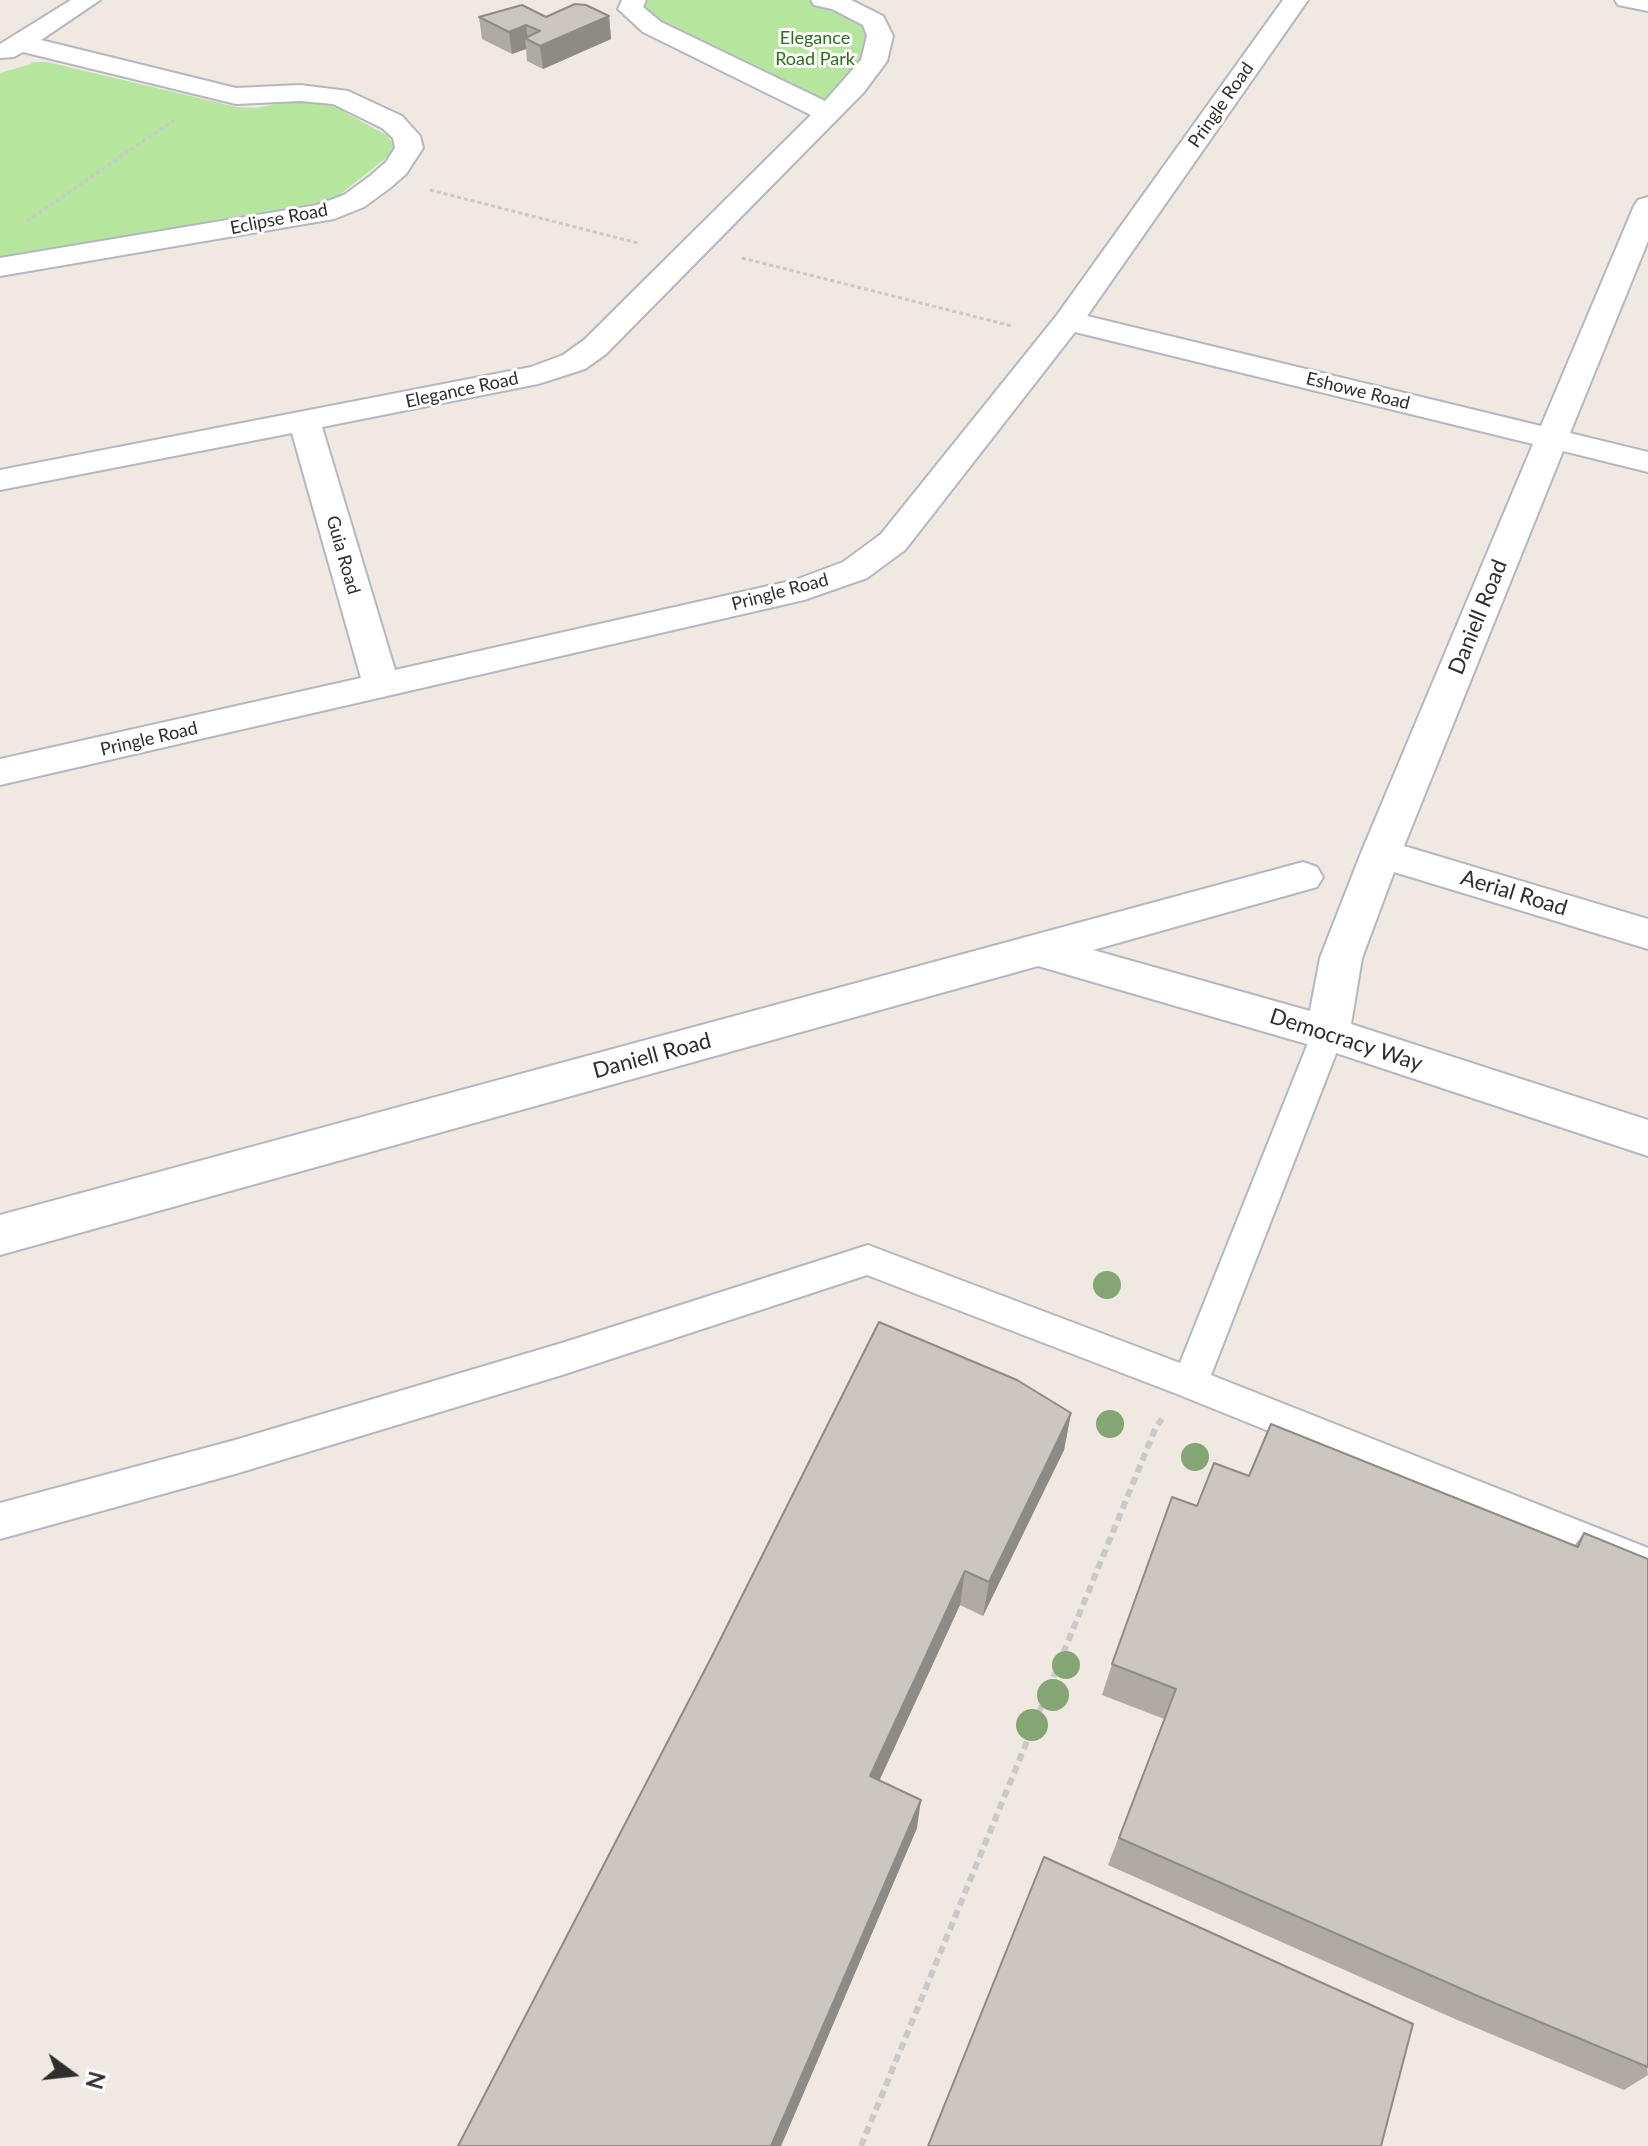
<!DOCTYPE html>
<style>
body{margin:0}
#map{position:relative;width:1648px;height:2146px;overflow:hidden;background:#efe9e1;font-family:Lato,sans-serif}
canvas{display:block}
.north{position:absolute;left:32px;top:2034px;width:80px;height:80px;-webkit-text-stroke:6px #fff;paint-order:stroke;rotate:105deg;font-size:22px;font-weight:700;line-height:32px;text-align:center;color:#2e2e2e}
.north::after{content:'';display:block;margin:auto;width:28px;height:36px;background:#2e2e2e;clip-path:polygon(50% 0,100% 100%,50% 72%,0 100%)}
</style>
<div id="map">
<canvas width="1648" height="2146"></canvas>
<div class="north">N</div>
</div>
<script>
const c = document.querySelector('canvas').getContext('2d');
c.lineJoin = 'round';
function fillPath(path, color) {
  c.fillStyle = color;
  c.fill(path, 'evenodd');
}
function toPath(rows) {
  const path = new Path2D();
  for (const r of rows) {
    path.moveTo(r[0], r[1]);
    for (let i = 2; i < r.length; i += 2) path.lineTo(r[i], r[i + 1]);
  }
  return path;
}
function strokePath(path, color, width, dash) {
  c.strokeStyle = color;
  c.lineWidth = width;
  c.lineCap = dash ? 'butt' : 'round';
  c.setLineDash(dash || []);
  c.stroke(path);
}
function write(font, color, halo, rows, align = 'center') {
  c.font = font + ' Lato,sans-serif';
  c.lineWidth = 6;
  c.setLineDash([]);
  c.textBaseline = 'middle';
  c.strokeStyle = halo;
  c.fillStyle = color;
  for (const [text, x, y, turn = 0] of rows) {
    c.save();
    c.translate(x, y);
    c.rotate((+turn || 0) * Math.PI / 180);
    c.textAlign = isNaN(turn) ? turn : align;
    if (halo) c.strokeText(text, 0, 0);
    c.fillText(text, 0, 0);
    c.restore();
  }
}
fillPath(toPath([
 [639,0,815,0,869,22,870,60,826,107,657,27,636,3],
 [32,62,47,62,237,107,256,108,295,100,330,104,388,136,396,150,333,200,0,258,0,73,31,64]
]), '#b6e59e');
const lane = toPath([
 [1328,1021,1339,1024,1344,1033,1211,1375,1648,1548,1648,1584,1177,1394,867,1275,562,1375,235,1474,0,1539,0,1503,235,1440,562,1343,868,1245,1180,1363,1312,1033,1317,1024,1328,1021]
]);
const street = toPath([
 [71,0,100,0,41,40,236,88,300,85,348,91,402,116,420,136,423,148,406,174,390,188,364,207,334,219,0,276,0,258,317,205,344,195,370,176,386,162,395,148,393,138,382,128,333,104,300,101,236,104,23,52,14,57,0,58,0,44,71,0],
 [622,0,646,0,643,7,661,22,825,101,861,60,867,36,863,25,832,9,814,5,811,0,851,0,883,16,893,36,887,61,864,92,606,354,585,369,538,384,322,427,395,670,795,580,843,562,881,534,1057,315,1283,0,1308,0,1087,316,1541,426,1634,206,1638,200,1648,197,1648,241,1570,433,1648,452,1648,472,1563,451,1404,846,1648,919,1648,949,1394,872,1362,958,1351,1024,1648,1120,1648,1156,1324,1049,1038,966,0,1255,0,1215,1303,862,1317,867,1323,877,1317,887,1093,950,1310,1011,1320,958,1361,853,1533,444,1075,332,905,550,867,578,804,600,0,785,0,759,361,678,292,433,0,490,0,470,531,367,563,355,584,340,811,115,643,32,618,9,622,0],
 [1615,0,1648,0,1648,11,1618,5,1615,0]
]);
strokePath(lane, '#b4b7c1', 4);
strokePath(street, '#b4b7c1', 4);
strokePath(toPath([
 [805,57,806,35],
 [430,190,638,243],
 [27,221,174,120],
 [742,258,1012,326]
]), '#c9c9c9', 3, [4, 3]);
strokePath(toPath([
 [861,2146,1156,1427,1162,1419]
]), '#c9c9c9', 6, [8, 5]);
fillPath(lane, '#fff');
fillPath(street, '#fff');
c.fillStyle = '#84a574';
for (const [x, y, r] of [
 [1107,1285,14],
 [1110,1424,14],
 [1195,1457,14],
 [1066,1665,14],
 [1053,1695,16],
 [1032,1725,16]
]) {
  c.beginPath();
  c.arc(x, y, r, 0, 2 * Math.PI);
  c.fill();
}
fillPath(toPath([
 [609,16,611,39,543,69,527,61,526,49,512,54,482,39,479,17],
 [1071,1413,1064,1450,983,1616,960,1605,879,1781,917,1828,781,2146,458,2146],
 [1197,1506,1574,1546,1584,1533,1648,2075,1624,2090,1455,2019,1108,1865,1164,1719,1102,1695,1112,1664]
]), '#afaba4');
fillPath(toPath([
 [609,16,611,39,543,69,540,46],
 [526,25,528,40,525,38,526,49,512,54,509,32],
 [1071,1413,1064,1450,983,1616,989,1582],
 [965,1571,960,1605,868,1805,870,1776],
 [921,1800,917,1828,781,2146,771,2146]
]), '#8e8b86');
const building = toPath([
 [575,4,586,5,609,16,540,46,525,38,540,31,526,25,509,32,479,17,522,5,546,17,575,4],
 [879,1322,1017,1380,1071,1413,989,1582,965,1571,870,1776,921,1800,771,2146,458,2146,711,1658,879,1322],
 [1271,1424,1578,1547,1584,1533,1648,1559,1648,2067,1480,1997,1119,1838,1176,1689,1112,1664,1172,1497,1197,1506,1214,1463,1249,1476,1271,1424],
 [1044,1857,1413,2024,1381,2146,928,2146,1044,1857]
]);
fillPath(building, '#cbc7bf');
strokePath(building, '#8e8b86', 2);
write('18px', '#2c6e1b', '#fff', [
 ["Elegance",815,38],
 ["Road Park",815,59]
]);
write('18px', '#2e2e2e', '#fff', [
 ["Pringle Road",1221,105,-55],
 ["Eclipse Road",279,219,-11],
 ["Elegance Road",462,390,-12],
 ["Eshowe Road",1358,391,14],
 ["Guia Road",343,555,74],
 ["Pringle Road",780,592,-15],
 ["Pringle Road",149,739,-13]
]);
write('22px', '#2e2e2e', '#fff', [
 ["Daniell Road",1478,617,-68],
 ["Aerial Road",1514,893,17],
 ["Democracy Way",1346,1040,18],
 ["Daniell Road",652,1056,-15]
]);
</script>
